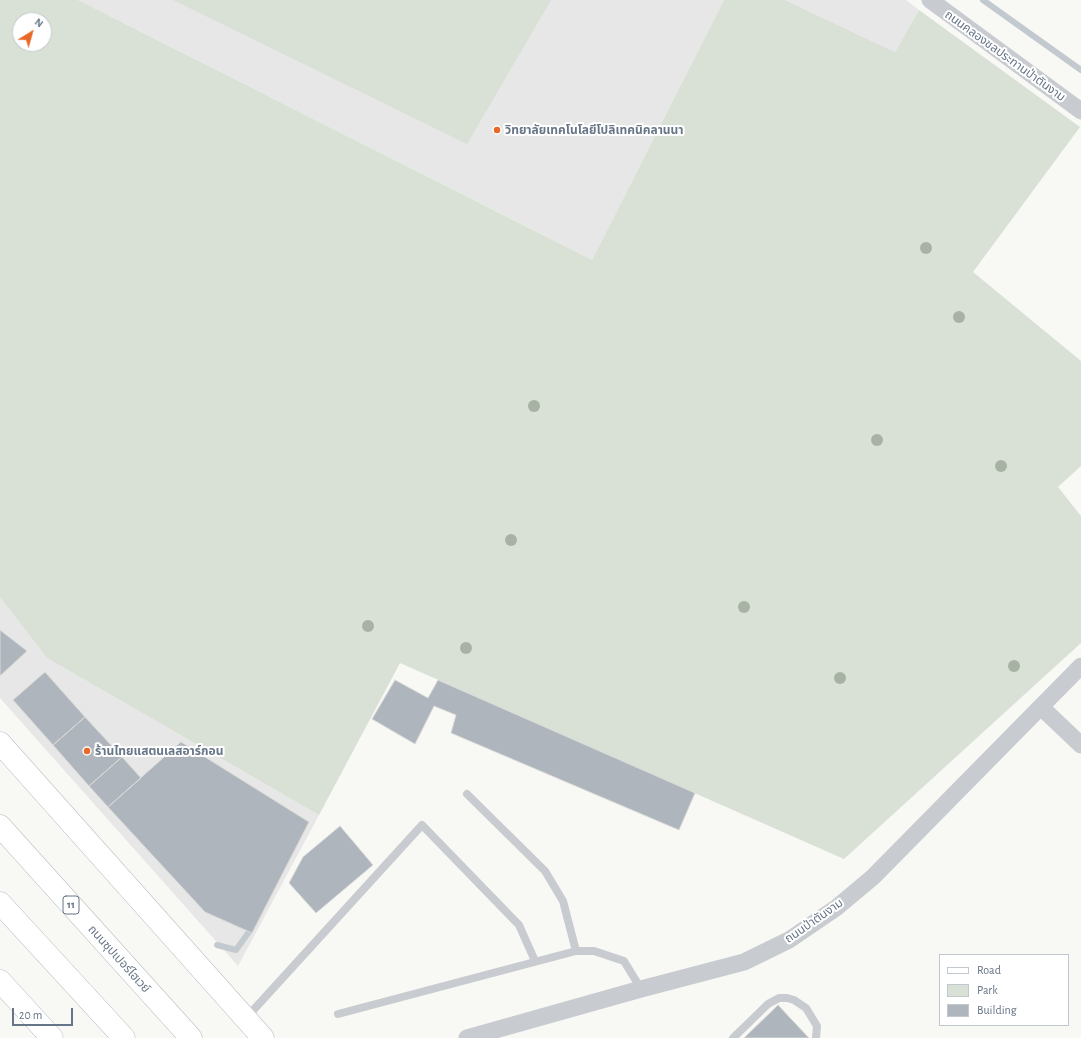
<!DOCTYPE html>
<meta charset="utf-8">
<style>
body{margin:0}
#map{position:relative;width:1081px;height:1038px;overflow:hidden;background:#f8f8f5;font-family:"Alegreya Sans",sans-serif}
canvas{display:block}
.legend{position:absolute;left:939px;top:954px;width:130px;height:72px;box-sizing:border-box;background:#fff;border:1px solid #c2c8cf;margin:0;padding:5px 7px;list-style:none;font-size:12px;color:#667587}
.legend li{display:flex;align-items:center;gap:8px;height:20px}
.legend b{width:20px;border:1px solid #c2c8cf}
.north{position:absolute;left:12px;top:12px;width:40px;height:40px;box-sizing:border-box;background:#fff;border:1px solid #c2c8cf;border-radius:50%;rotate:37deg;font-size:11px;font-weight:700;line-height:16px;text-align:center;color:#667587}
.north::after{content:'';display:block;margin:auto;width:14px;height:18px;background:#e76827;clip-path:polygon(50% 0,100% 100%,50% 72%,0 100%)}
.scale{position:absolute;left:12px;top:1008px;width:61px;height:18px;box-sizing:border-box;border:2px solid #667587;border-top:0;padding-left:5px;font-size:12px;line-height:14px;white-space:nowrap;color:#667587;-webkit-text-stroke:3px #fff;paint-order:stroke}
</style>
<div id="map">
<canvas width="1081" height="1038"></canvas>
<ul class="legend">
<li><b style="height:5px;background:#fff"></b>Road</li>
<li><b style="height:11px;background:#d9e0d6"></b>Park</li>
<li><b style="height:11px;background:#aeb5bc"></b>Building</li>
</ul>
<div class="north">N</div>
<div class="scale">20 m</div>
</div>
<script>
const c = document.querySelector('canvas').getContext('2d');
c.lineJoin = 'round';
function fillPath(path, color) {
  c.fillStyle = color;
  c.fill(path, 'evenodd');
}
function toPath(rows) {
  const path = new Path2D();
  for (const r of rows) {
    path.moveTo(r[0], r[1]);
    for (let i = 2; i < r.length; i += 2) path.lineTo(r[i], r[i + 1]);
  }
  return path;
}
function strokePath(path, color, width, dash) {
  c.strokeStyle = color;
  c.lineWidth = width;
  c.lineCap = dash ? 'butt' : 'round';
  c.setLineDash(dash || []);
  c.stroke(path);
}
function write(font, color, halo, rows, align = 'center') {
  c.font = font + ' "Alegreya Sans","Noto Sans Thai",sans-serif';
  c.lineWidth = 4;
  c.setLineDash([]);
  c.textBaseline = 'middle';
  c.strokeStyle = halo;
  c.fillStyle = color;
  for (const [text, x, y, turn = 0] of rows) {
    c.save();
    c.translate(x, y);
    c.rotate((+turn || 0) * Math.PI / 180);
    c.textAlign = isNaN(turn) ? turn : align;
    if (halo) c.strokeText(text, 0, 0);
    c.fillText(text, 0, 0);
    c.restore();
  }
}
fillPath(toPath([
 [78,0,724,0,592,260],
 [785,0,906,0,919,10,895,52],
 [0,597,47,658,319,815,238,966,0,698]
]), '#e6e7e6');
fillPath(toPath([
 [0,0,78,0,592,260,724,0,785,0,895,52,919,10,1080,127,973,272,1081,361,1081,466,1058,487,1081,516,1081,643,844,859,400,663,319,815,47,658,0,597],
 [20,20,44,20,44,44,20,44],
 [173,0,551,0,467,144]
]), '#d9e0d6');
strokePath(toPath([
 [983,0,1081,70],
 [217,945,236,950,251,929]
]), '#c2cad0', 6);
const building = toPath([
 [0,630,27,651,0,676,0,630],
 [45,672,85,717,53,745,13,700,45,672],
 [395,680,428,698,438,680,695,793,679,830,451,733,456,715,434,706,415,744,372,719,395,680],
 [85,717,122,757,89,786,53,745,85,717],
 [181,742,309,822,252,933,205,912,108,807,181,742],
 [122,757,141,778,108,807,89,786,122,757],
 [340,826,373,865,316,913,289,883,303,857,340,826],
 [778,1005,809,1038,744,1038,778,1005]
]);
fillPath(building, '#aeb5bc');
strokePath(building, '#d9dad7', 1);
const secondary = toPath([
 [0,743,263,1038],
 [0,981,52,1038]
]);
const highway = toPath([
 [0,826,191,1038],
 [0,903,124,1038]
]);
strokePath(secondary, '#babec3', 23);
strokePath(highway, '#b8bbbf', 23);
strokePath(toPath([
 [467,794,545,871,563,901,576,951,594,951,624,961,641,989],
 [338,1014,576,951],
 [247,1017,422,825,519,925,535,961],
 [733,1038,768,1004,779,998,787,998,794,1000,806,1008,817,1026,816,1038]
]), '#c8cbcf', 8);
strokePath(toPath([
 [930,0,1081,111],
 [1041,707,1081,745],
 [467,1038,641,989,744,962,789,940,836,908,873,877,1081,666]
]), '#c8cbcf', 17);
strokePath(secondary, '#fff', 22);
strokePath(highway, '#fff', 22);
c.fillStyle = '#a7b2a4';
for (const [x, y] of [
 [926,248],
 [959,317],
 [534,406],
 [877,440],
 [1001,466],
 [511,540],
 [744,607],
 [368,626],
 [466,648],
 [1014,666],
 [840,678]
]) {
  c.beginPath();
  c.arc(x, y, 6, 0, 2 * Math.PI);
  c.fill();
}
for (const [x, y, r, color] of [
 [497,130,4,"#e76827"],
 [87,751,4,"#e76827"]
]) {
  const dot = new Path2D();
  dot.arc(x, y, r, 0, 2 * Math.PI);
  c.fillStyle = color;
  c.fill(dot);
  strokePath(dot, '#fff', 1.5);
}
for (const [x, y, w] of [
 [71,905,16]
]) {
  const box = new Path2D();
  box.roundRect(x - w / 2, y - 9, w, 18, 3);
  c.fillStyle = '#fff';
  c.fill(box);
  strokePath(box, '#667587', 1);
}
write('bold 11px', '#667587', null, [
 ["11",71,905]
]);
write('12px', '#667587', '#fff', [
 ["ถนนคลองชลประทานป่าตันงาม",1005,56,36],
 ["ถนนป่าตันงาม",814,921,-35],
 ["ถนนซุปเปอร์ไฮเวย์",119,959,48]
]);
write('bold 12px', '#667587', '#fff', [
 ["วิทยาลัยเทคโนโลยีโปลิเทคนิคลานนา",505,130],
 ["ร้านไทยแสตนเลสอาร์กอน",95,751]
], 'left');
</script>
